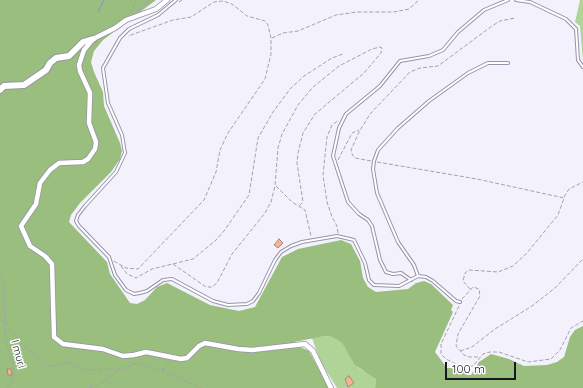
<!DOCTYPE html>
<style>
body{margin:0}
#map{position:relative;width:583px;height:388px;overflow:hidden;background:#f3f2fc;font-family:Quicksand,sans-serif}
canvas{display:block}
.scale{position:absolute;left:445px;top:362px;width:71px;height:18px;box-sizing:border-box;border:2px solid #191820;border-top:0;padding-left:5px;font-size:12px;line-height:14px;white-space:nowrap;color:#191820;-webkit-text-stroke:3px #fff;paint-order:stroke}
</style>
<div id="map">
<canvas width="583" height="388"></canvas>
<div class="scale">100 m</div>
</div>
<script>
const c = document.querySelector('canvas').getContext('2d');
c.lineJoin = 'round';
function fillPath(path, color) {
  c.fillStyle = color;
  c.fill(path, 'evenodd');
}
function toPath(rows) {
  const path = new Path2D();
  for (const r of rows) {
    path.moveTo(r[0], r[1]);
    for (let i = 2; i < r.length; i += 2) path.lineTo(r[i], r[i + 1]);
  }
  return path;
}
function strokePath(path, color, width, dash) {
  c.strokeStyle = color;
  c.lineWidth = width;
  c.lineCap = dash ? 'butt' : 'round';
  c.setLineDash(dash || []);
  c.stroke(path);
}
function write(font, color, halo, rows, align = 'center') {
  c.font = font + ' Quicksand,sans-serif';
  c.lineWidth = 3;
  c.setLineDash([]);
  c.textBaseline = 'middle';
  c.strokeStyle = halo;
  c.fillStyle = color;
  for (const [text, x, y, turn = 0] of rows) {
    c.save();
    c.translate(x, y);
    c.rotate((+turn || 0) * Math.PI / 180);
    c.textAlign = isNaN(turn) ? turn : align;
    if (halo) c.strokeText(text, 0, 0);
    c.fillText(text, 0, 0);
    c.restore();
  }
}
fillPath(toPath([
 [580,0,583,0,583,61,580,26,575,22],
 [325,336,332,337,342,343,356,365,360,369,372,375,376,379,375,388,337,388,320,361,312,338]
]), '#b0d397');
fillPath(toPath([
 [0,0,156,0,103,40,94,51,91,62,94,72,103,92,104,106,120,143,122,151,120,159,111,172,80,203,71,215,69,222,107,262,110,274,130,303,137,304,145,300,157,287,167,283,210,305,239,311,255,307,282,257,298,249,341,240,351,244,360,261,363,278,368,287,376,292,408,289,416,283,424,281,431,284,453,305,451,310,453,312,435,352,447,368,456,368,464,371,467,375,471,375,479,362,491,354,509,359,524,366,547,365,557,362,564,357,570,337,575,330,583,326,583,388,375,388,376,379,355,365,342,343,332,337,325,336,294,342,298,346,309,351,329,388,0,388]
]), '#99be7d');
strokePath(toPath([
 [98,12,104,0]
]), '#84a2b7', 1.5);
const building = toPath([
 [279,239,283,243,278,248,274,245,279,239],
 [7,369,11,369,12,375,8,375,7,369],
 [349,376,354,383,348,387,345,379,349,376]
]);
fillPath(building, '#fab28f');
strokePath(building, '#a28b80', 1);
const lane = toPath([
 [176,0,158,15,129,29,120,38,103,68,108,103,122,135,125,153,116,172,85,206,78,215,76,221,79,226,109,257,115,275,126,290,134,294,140,293,147,291,163,280,172,279,213,301,228,305,247,304,253,301,259,293,275,260,281,252,291,246,302,242,337,236,354,240,365,263,369,280,374,285,399,286,418,276,426,277,433,281,456,301,460,302],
 [516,0,530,2,566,19,576,29,578,60,583,67],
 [418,276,414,265,398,242,377,193,373,169,374,161,378,150,398,128,429,101,468,73,488,63,508,63],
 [411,280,401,273,393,274,386,272,380,260,372,226,368,220,359,214,348,202,333,156,339,128,346,114,380,86,400,61,429,56,443,50,458,32,484,10,508,0]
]);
const street = toPath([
 [167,0,156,9,126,20,115,28,93,39,84,50,79,65,80,71,90,93,89,123,96,142,95,149,88,159,83,162,59,163,50,170,40,183,36,204,21,226,30,246,45,256,52,264,54,337,63,344,103,349,123,356,134,355,146,352,181,359,187,358,199,346,205,343,238,349,252,350,305,344,313,351,331,388]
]);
const secondary = toPath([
 [0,90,4,86,24,85,46,70,50,63,56,58,69,56,83,42,93,39]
]);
strokePath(lane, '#9693a9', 4);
strokePath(street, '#9693a9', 6);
strokePath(secondary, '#9693a9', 8);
strokePath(toPath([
 [179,2,182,0],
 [138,11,149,0],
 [131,13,136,0],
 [272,38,283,33,298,31,336,15,357,12,394,12,409,9,419,0],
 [338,160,352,133,359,130],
 [371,161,355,158,352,154,351,150,359,132,370,114,410,72,420,68,438,66,492,26,500,21,515,18],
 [377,162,477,179,564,198,558,215,526,254,513,266,498,272,469,270,465,273,463,281,470,289],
 [276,186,292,202,305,210,311,236],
 [564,197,569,189,583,182],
 [338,233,337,226,332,217,327,202,323,175,327,137,332,125,339,120],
 [114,261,126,268,138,269,204,200,216,172,220,150,228,133,265,79,271,54,271,38,268,25,265,21,247,16,232,4,223,1,214,2,191,17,173,20,128,36],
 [173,264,206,287,212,287,217,283,232,254,265,213,271,202,275,186,278,148,282,134,298,105,312,88,339,66,372,49,380,47,382,48,381,53,364,73,315,114,303,133,298,153,297,163,303,202,299,206],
 [121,266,127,274,136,278,152,269,193,259,215,241,224,231,249,195,258,138,273,112,290,89,304,76,332,58,343,54],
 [0,274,4,281,5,336,15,374,7,388],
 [462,299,473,287,479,289,480,296,458,334,456,346,464,355,469,357,480,357],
 [459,306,441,344,441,354,446,359,462,367,473,366,483,354,490,352,499,352,528,362,551,359,560,350,571,328,583,321],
 [0,319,8,325,24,346,49,366,57,366,68,362,86,370,113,369,121,369,137,363,160,370,164,369,169,362],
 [460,351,472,347,495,329,532,306,555,288,583,259],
 [161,370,201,388],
 [89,388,104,382,121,369]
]), '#a3a2ab', 1, [4, 2]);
strokePath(lane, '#fff', 2);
strokePath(street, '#fff', 4.5);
strokePath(secondary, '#fff', 6);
write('11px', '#191820', '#fff', [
 ["I muri",18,354,75]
]);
</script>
